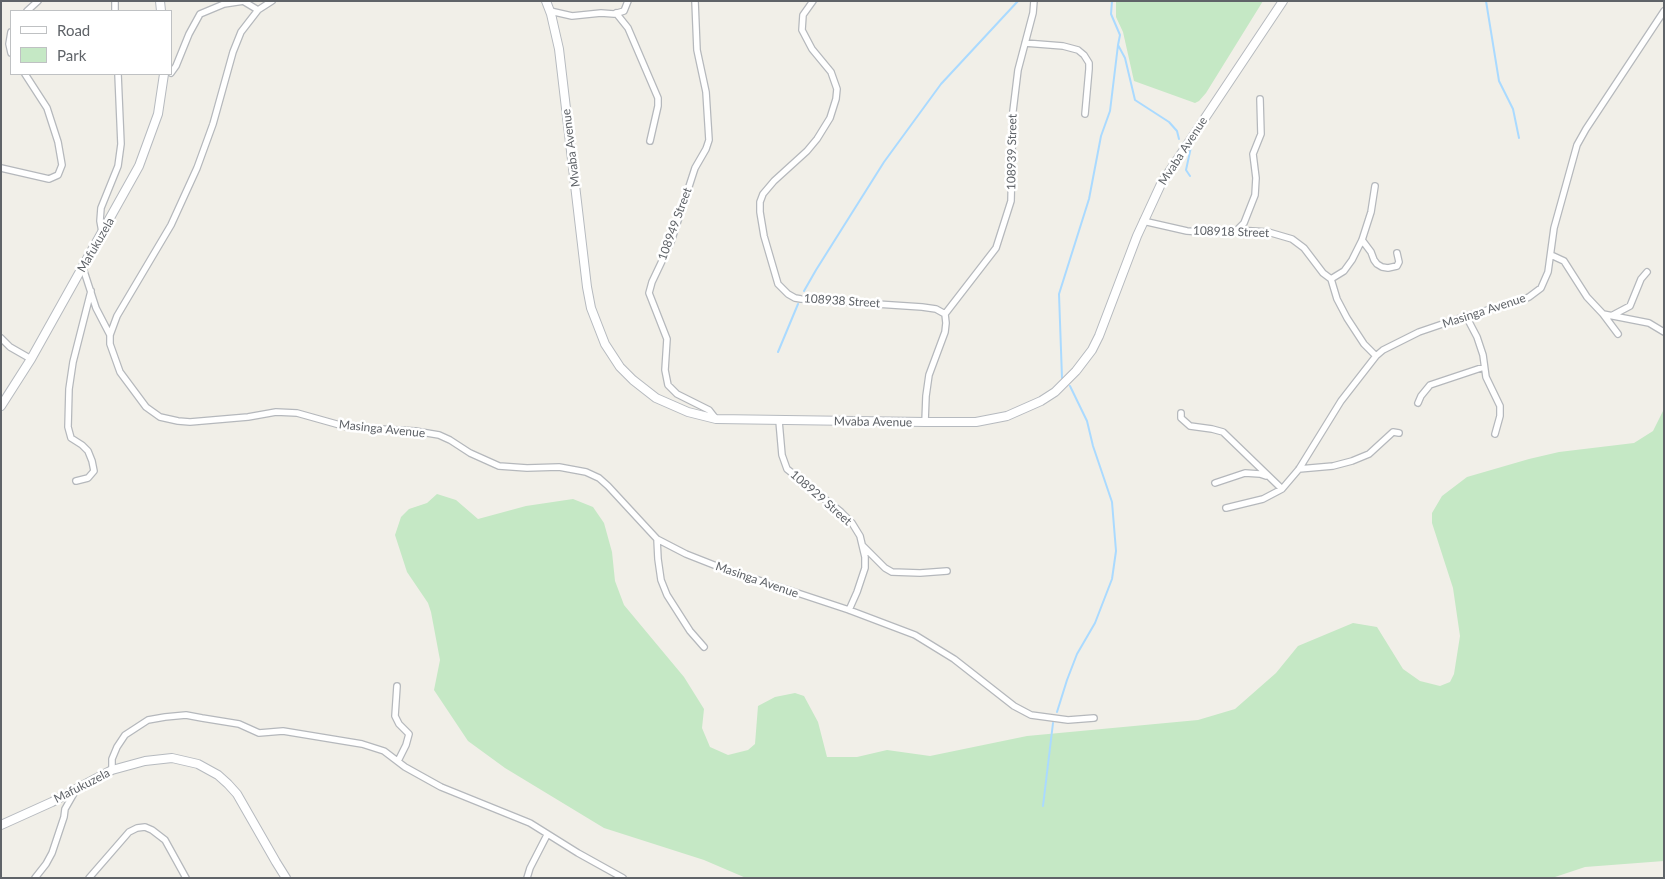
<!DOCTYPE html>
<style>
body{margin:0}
#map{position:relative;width:1665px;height:879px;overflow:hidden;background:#f1efe8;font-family:Lato,sans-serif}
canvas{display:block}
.frame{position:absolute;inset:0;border:2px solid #5f6368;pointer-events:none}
.legend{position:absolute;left:10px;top:10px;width:162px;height:65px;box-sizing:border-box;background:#fff;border:1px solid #bfc1c3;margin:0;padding:6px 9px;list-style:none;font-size:15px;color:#5f6368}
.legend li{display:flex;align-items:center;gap:10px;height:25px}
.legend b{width:25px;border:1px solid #bfc1c3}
</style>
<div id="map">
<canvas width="1665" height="879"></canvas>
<div class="frame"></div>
<ul class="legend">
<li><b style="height:6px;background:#fff"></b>Road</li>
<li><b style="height:14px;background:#c5e8c5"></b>Park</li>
</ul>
</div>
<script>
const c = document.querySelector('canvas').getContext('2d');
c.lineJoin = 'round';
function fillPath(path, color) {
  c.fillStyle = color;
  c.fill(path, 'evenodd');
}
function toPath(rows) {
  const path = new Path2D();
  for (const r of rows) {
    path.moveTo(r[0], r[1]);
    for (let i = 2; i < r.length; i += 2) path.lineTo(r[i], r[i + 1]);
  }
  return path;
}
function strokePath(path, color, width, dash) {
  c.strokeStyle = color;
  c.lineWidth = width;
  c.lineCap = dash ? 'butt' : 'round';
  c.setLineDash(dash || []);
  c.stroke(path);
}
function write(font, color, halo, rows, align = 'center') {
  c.font = font + ' Lato,sans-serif';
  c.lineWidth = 5;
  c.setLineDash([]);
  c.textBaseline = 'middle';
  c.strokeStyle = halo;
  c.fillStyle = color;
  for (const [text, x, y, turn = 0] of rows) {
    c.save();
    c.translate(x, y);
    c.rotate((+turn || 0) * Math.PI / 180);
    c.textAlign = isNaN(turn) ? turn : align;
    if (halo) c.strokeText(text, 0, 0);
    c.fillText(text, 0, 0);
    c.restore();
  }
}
fillPath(toPath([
 [1116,1,1263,1,1206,93,1199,101,1195,103,1134,81,1123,32,1116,17],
 [1664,409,1664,861,1585,867,1552,878,746,878,704,860,604,828,505,768,468,741,434,690,440,660,431,612,428,603,407,572,395,535,401,517,409,509,427,503,437,494,456,500,478,519,526,506,573,499,593,507,604,523,612,552,615,581,624,605,684,677,704,709,702,728,710,747,728,755,748,750,755,744,758,706,775,697,795,693,804,696,818,722,827,757,857,757,887,750,930,756,1027,736,1198,720,1235,709,1276,673,1298,646,1353,623,1377,627,1403,669,1420,681,1440,686,1450,682,1454,674,1460,636,1453,588,1432,523,1432,513,1442,496,1467,477,1529,459,1559,452,1634,443,1653,431]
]), '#c5e8c5');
strokePath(toPath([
 [1112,1,1111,14,1120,35,1118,45,1125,58,1135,100,1169,122,1177,131,1179,139],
 [1486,1,1499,81,1513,109,1519,138],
 [1190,176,1186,170,1191,147],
 [804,291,816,270,884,162,941,84,1018,1],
 [778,352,798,304],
 [1062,378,1059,294,1089,199,1101,136,1110,111,1118,45],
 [1057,712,1067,680,1077,654,1095,623,1112,579,1116,551,1112,502,1093,446,1087,421,1070,386],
 [1043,806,1053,723]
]), '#aadaff', 2);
const street = toPath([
 [115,1,115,11],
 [243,1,258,10],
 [272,1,258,10,241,32,233,52,213,124,197,168,171,225,117,316,110,335,110,344,120,372,146,407,160,417,178,421,190,422,248,417,276,412,297,413,347,427,415,431,439,435,450,440,470,453,499,466,527,468,559,467,586,472,599,478,608,486,657,539,686,554,719,567,849,610,915,635,954,659,1014,706,1031,715,1068,720,1094,718],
 [695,1,697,50,706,92,709,140,706,149,695,168,671,242,652,282,649,293,667,339,665,370,668,385,677,394,709,410,716,419],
 [813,1,803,15,802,30,812,49,831,72,837,89,836,99,830,118,817,139,807,151,774,181,763,194,760,202,760,212,764,236,778,284,788,294,795,298,801,299,922,307,936,309,945,314,946,323,945,332,929,375,926,396,925,422],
 [27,11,38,1],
 [550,11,572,16,601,13,614,14,624,11,628,1],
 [616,13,628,28,658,98,658,106,650,141],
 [11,32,9,44,11,53],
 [1025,43,1063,46,1078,50,1084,55,1089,63,1089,69,1085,114],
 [171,73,176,66,189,34,200,14,224,4,244,1],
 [1,168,49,179,58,175,62,165,58,142,47,108,25,74],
 [1143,221,1187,231,1201,232,1237,230,1268,232,1292,239,1304,248,1323,273,1331,279,1337,299,1347,318,1364,344,1376,356],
 [1237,230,1244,223,1255,195,1256,178,1253,154,1261,134,1260,99],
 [102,232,100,221,101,208,118,166,121,144,118,74],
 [1362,240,1371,252,1374,260,1377,264,1382,267,1388,268,1397,266,1399,262,1397,253],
 [1551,255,1564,261,1587,297,1603,314,1649,323,1664,332],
 [83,268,96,308,110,335],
 [1331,279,1344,271,1352,260,1362,240,1371,212,1375,186],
 [945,314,996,248,1011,201,1013,111,1018,70,1033,13,1034,1],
 [1603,314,1618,334],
 [1613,315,1630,306,1641,279,1647,272],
 [1466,316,1477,337,1483,355,1486,377,1500,406,1500,416,1495,434],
 [1,338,10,347,31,359],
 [1418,403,1421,396,1430,385,1484,367],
 [1181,413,1181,418,1190,426,1212,429,1223,432,1282,489],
 [779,421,782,455,787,469,841,512,852,523,860,536,865,557,865,568,857,592,849,610],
 [1299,469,1333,466,1352,461,1369,454,1393,432,1399,433],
 [76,481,88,478,94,471,92,461,88,451,82,445,71,438,68,427,69,389,73,362,91,291],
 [1215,483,1245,473,1260,474,1266,476],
 [1226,508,1263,499,1282,489,1299,469,1341,401,1376,356,1383,350,1419,332,1466,316,1520,301,1529,297,1541,288,1548,272,1554,228,1577,145,1586,129,1664,11],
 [657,539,658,559,661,580,667,595,690,631,704,647],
 [863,546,885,568,892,572,920,573,947,571],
 [397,686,395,716,399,724,409,734,406,745,398,761],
 [112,770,112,759,117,747,125,735,148,720,165,717,186,715,202,718,239,724,259,733,283,731,362,744,384,751,405,767,441,787,530,823,578,853,623,878],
 [35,878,46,864,52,853,64,817,65,809,77,788],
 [89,878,129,832,137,828,145,827,152,830,165,840,186,878],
 [527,878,530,868,547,835]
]);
const secondary = toPath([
 [160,1,161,11],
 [546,1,551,14,559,49,587,287,591,308,605,344,620,367,633,380,656,398,688,412,716,419,925,422,976,422,1007,416,1041,401,1055,392,1076,371,1092,350,1099,336,1137,236,1161,184,1283,1],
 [1,406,31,359,139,166,158,114,164,74],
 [1,825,52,802,112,770,145,761,172,758,198,764,218,775,228,784,237,794,276,862,286,878]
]);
strokePath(street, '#b5b8bc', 8);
strokePath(secondary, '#b6babf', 10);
strokePath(street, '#fff', 5.5);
strokePath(secondary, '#fff', 8);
write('12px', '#5f6368', '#fff', [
 ["Mvaba Avenue",571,148,-97],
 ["Mvaba Avenue",1183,151,-57],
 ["108939 Street",1012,152,-89],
 ["108949 Street",675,224,-70],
 ["108918 Street",1231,232,2],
 ["Mafukuzela",96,245,-60],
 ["108938 Street",842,301,4],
 ["Masinga Avenue",1484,311,-18],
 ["Mvaba Avenue",873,422,1],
 ["Masinga Avenue",382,429,6],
 ["108929 Street",821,498,41],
 ["Masinga Avenue",757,580,19],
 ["Mafukuzela",82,786,-27]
]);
</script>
